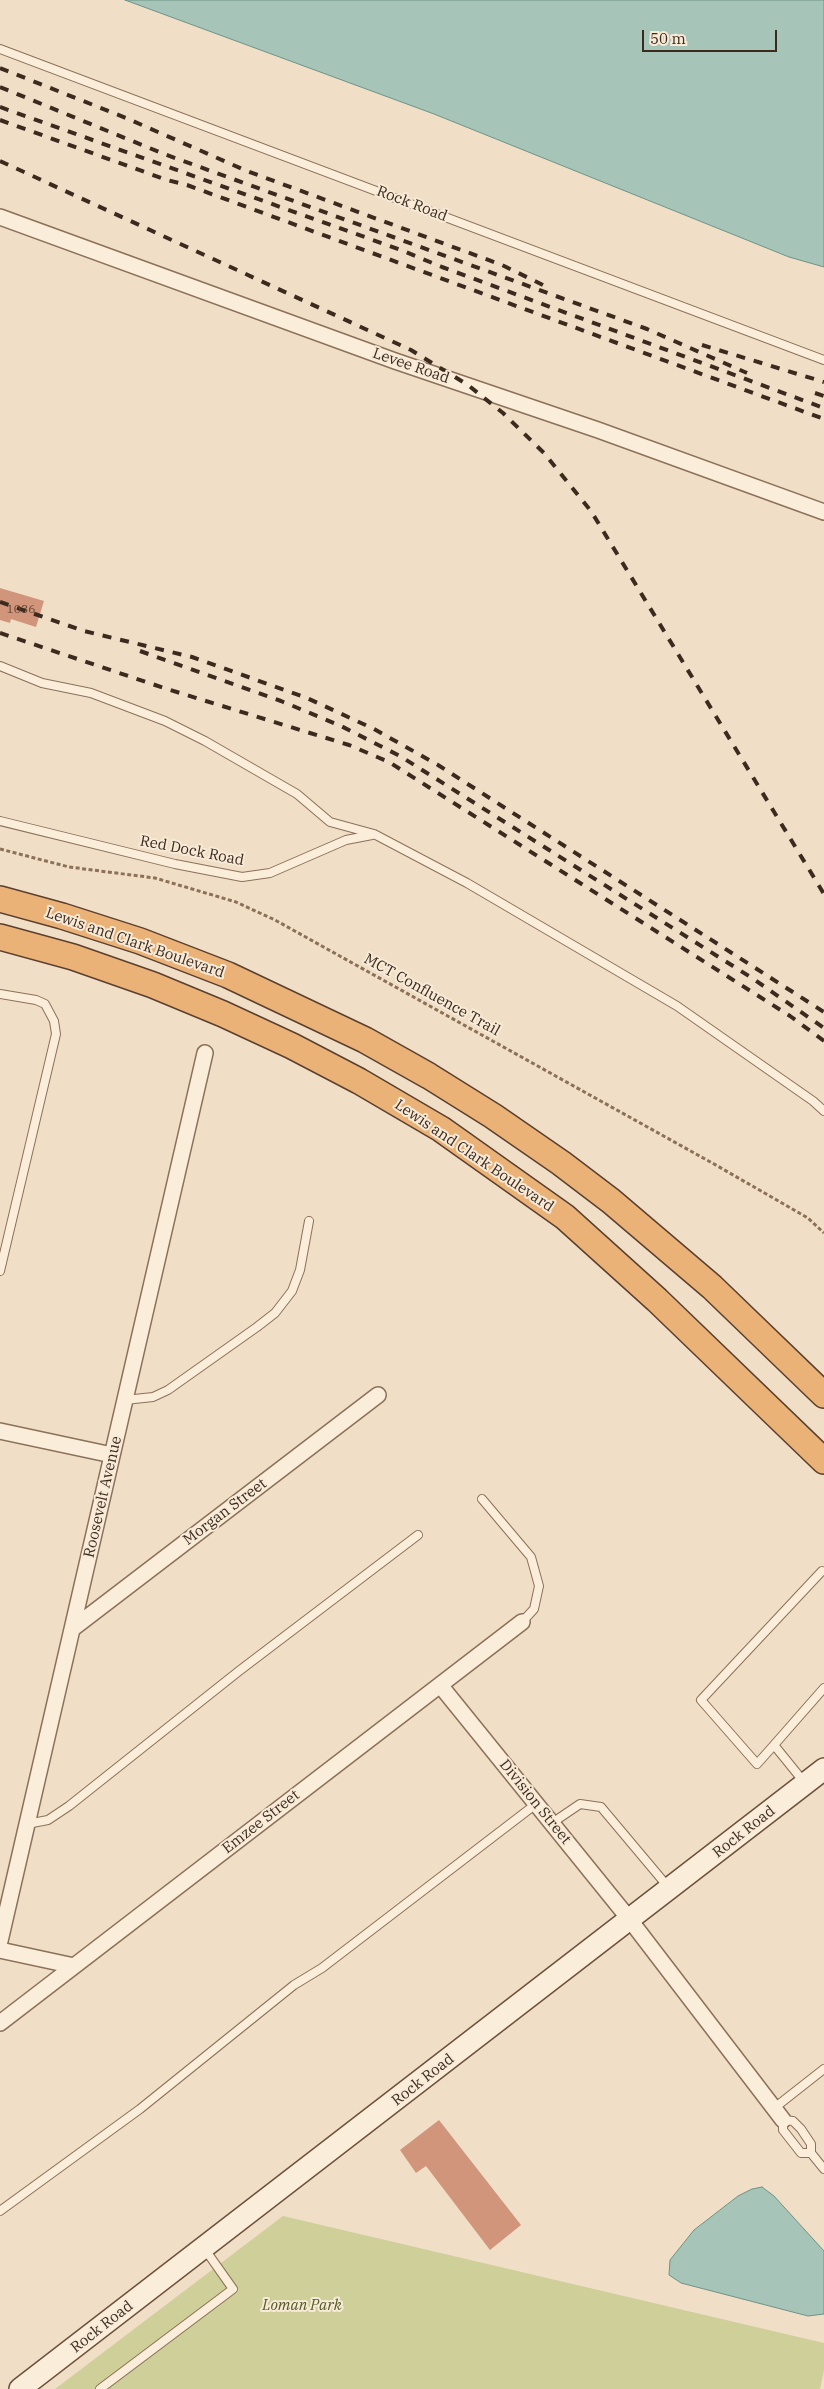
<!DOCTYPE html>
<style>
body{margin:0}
#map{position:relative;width:824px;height:2389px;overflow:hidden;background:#f0dfc6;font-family:"IBM Plex Serif",serif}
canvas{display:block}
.scale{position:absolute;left:642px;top:30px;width:135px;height:22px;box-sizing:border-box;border:2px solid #3c2a1f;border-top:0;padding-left:6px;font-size:15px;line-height:18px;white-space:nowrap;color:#3c2a1f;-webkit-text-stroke:4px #f7ead6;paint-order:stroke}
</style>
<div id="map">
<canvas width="824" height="2389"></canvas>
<div class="scale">50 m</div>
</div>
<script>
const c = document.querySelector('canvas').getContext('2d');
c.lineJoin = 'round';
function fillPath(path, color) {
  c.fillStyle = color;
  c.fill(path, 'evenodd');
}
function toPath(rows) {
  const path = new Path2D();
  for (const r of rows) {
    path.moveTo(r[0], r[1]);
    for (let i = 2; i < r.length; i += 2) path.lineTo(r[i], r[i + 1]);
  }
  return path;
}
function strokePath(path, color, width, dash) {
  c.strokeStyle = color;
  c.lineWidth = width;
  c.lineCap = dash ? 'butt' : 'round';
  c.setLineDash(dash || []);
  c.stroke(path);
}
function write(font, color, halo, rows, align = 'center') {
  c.font = font + ' "IBM Plex Serif",serif';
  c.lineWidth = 4;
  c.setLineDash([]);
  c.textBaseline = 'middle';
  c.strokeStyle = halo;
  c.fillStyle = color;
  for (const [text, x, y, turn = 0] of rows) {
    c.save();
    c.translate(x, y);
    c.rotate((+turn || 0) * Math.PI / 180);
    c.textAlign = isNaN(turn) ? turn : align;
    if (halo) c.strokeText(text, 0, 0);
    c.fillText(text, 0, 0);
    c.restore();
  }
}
fillPath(toPath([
 [283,2216,824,2343,824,2370,820,2389,55,2389]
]), '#cecf99');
const water = toPath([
 [125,0,824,0,824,267,789,257,434,114,125,0],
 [762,2187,774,2196,824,2251,824,2314,808,2316,681,2283,669,2275,670,2260,694,2230,738,2196,752,2189,762,2187]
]);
fillPath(water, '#a7c4b8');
strokePath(water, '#6d9386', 1);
fillPath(toPath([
 [0,588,44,601,36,627,11,619,10,623,0,620],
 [439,2120,521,2225,490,2250,426,2166,416,2173,400,2150]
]), '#d0957a');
const service = toPath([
 [0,49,824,360],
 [0,666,42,683,91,693,165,721,205,741,297,794,330,822,374,834,467,883,677,1006,813,1101,824,1111],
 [0,821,175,864,242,877,270,873,346,840,372,835],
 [0,994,36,1000,45,1004,54,1021,56,1034,0,1271],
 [125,1400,153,1397,168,1390,257,1327,275,1313,292,1291,300,1270,309,1221],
 [482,1499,531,1557,539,1586,534,1609,522,1622],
 [774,1745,824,1688],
 [804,1782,774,1745,757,1764,701,1700,822,1571],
 [552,1823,580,1804,601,1807,669,1888],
 [27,1824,48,1820,69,1806,239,1671,418,1535],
 [773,2109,824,2069],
 [783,2120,793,2121,801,2129,811,2144,811,2153,801,2153,783,2130,783,2120],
 [811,2153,824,2169],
 [0,2211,140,2109,294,1985,322,1968,536,1804],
 [100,2389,233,2289,204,2248]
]);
const minor = toPath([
 [0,217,395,361,598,430,824,512],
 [0,1431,112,1455],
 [72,1629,378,1395],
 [440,1685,630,1920,783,2120],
 [0,1941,205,1053],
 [0,1950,74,1966],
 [0,2023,522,1622]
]);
const secondary = toPath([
 [20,2389,824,1769]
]);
const trunk = toPath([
 [0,899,62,916,140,941,228,975,365,1040,429,1076,493,1116,561,1163,611,1201,712,1287,824,1395],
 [0,937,73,957,153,985,223,1014,292,1046,359,1081,441,1129,565,1217,657,1300,824,1461]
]);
strokePath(service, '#8c705a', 10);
strokePath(minor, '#8c705a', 18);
strokePath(secondary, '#6e513d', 24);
strokePath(trunk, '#5a3f2f', 28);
strokePath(toPath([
 [0,849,69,867,155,878,236,902,275,920,714,1164,808,1218,824,1233]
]), '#8c705a', 3, [4, 2.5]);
strokePath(service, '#faedda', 8);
strokePath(minor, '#faedda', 15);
strokePath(secondary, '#faedda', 21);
strokePath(trunk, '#ebb278', 25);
strokePath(toPath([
 [0,68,126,118,247,171,502,265,543,285],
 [0,87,164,154,647,329,747,373],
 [0,107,401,250,442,267,824,408],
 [0,120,167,180,187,185,824,419],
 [0,161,411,350,468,385,503,413,544,453,591,511,824,894],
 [702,345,824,382],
 [815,393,824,396],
 [0,602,84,631,192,657,307,698,374,729,438,765,824,1012],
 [0,633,167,689,349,745,389,762,790,1016,824,1041],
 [140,651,281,701,341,726,400,756,752,978,824,1028]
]), '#3c2a1f', 4, [9, 9]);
write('12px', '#614536', null, [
 ["1036",21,610]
]);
write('15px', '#3c2a1f', '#f7ead6', [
 ["Rock Road",412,204,21],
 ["Levee Road",411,366,19],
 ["Red Dock Road",192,851,11],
 ["Lewis and Clark Boulevard",135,943,19],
 ["MCT Confluence Trail",432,995,29],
 ["Lewis and Clark Boulevard",474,1156,34],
 ["Roosevelt Avenue",103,1497,-77],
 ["Morgan Street",225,1512,-37],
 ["Division Street",535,1802,51],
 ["Emzee Street",261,1822,-38],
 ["Rock Road",744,1832,-38],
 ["Rock Road",423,2080,-38],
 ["Rock Road",102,2327,-38]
]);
write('italic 15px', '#515925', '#f7ead6', [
 ["Loman Park",302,2306]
]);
</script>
